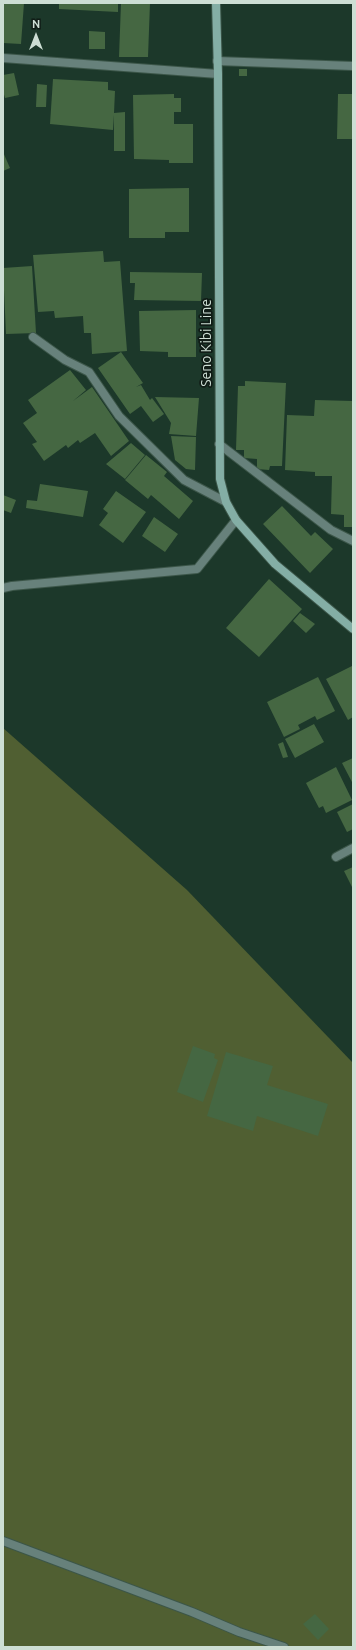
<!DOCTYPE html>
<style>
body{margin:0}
#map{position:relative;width:356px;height:1650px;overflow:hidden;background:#1c382a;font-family:Ubuntu,sans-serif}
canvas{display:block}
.frame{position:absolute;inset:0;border:4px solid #cdded4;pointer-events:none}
.north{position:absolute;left:16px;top:16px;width:40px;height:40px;-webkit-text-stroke:3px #101c16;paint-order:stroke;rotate:0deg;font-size:11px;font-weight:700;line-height:16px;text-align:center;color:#cdded4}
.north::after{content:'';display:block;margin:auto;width:14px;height:18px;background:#cdded4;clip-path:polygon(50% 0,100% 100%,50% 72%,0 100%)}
</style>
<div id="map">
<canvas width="356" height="1650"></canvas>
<div class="frame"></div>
<div class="north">N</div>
</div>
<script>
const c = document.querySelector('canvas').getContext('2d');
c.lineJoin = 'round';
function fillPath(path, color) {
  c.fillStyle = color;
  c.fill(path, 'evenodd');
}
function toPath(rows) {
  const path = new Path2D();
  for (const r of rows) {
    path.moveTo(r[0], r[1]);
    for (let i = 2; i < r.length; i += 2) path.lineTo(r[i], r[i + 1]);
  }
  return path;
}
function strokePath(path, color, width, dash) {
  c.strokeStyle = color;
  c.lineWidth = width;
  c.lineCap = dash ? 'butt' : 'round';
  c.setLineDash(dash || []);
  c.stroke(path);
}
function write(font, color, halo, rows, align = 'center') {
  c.font = font + ' Ubuntu,sans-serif';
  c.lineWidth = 3.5;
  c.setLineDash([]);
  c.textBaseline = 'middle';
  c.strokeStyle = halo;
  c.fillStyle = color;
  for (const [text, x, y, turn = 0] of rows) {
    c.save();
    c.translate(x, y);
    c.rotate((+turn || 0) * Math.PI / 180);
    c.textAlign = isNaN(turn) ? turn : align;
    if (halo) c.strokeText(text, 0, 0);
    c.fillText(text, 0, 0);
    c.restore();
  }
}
fillPath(toPath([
 [3,728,187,890,353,1063,353,1647,3,1647]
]), '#505f32');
fillPath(toPath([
 [4,3,24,3,21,44,3,43],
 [59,3,118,3,118,12,59,9],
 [121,3,150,3,148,57,119,57],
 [89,31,105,32,105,49,89,49],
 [239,69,247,69,247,76,239,76],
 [14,73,19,95,5,98,3,91,3,75],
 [53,79,108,82,108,90,115,91,114,113,125,112,125,151,114,151,114,115,113,130,50,124],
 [37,84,47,85,46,107,36,107],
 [174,94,174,98,181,98,181,112,174,112,174,124,193,124,193,163,169,163,169,160,134,159,133,95],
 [338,94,353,94,353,139,337,139],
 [3,152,10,168,3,171],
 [189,188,189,232,165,232,165,238,129,238,129,189],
 [103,251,104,262,120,261,127,351,92,354,91,333,84,333,83,316,55,318,54,311,38,312,33,255],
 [32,266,36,333,6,334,3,268],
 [130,272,202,273,201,301,134,300,135,283,130,283],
 [196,310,196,357,168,357,168,352,140,351,139,311],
 [121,352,143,383,136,387,141,385,150,400,152,398,164,414,153,422,141,406,130,414,98,368],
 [70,370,86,390,73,401,92,387,129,441,111,456,95,433,80,443,78,440,68,448,66,445,44,461,32,444,37,442,23,423,37,413,28,400],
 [245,381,286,383,282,466,270,466,269,470,257,469,257,459,244,458,244,450,236,450,238,386,245,386],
 [155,397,199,398,196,436,169,434,171,423],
 [315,400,352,401,352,421,353,421,353,527,344,527,344,515,331,514,332,476,315,476,315,472,285,470,287,415,314,416],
 [171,436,196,437,195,470,186,469,175,460],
 [131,443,145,455,125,479,106,464],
 [146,455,167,472,164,476,193,501,179,519,151,495,148,499,125,480],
 [40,484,88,491,83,517,26,508,27,500,37,501],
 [116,491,146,512,123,543,99,525,108,513,103,509],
 [3,495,16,500,11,513,3,510],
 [282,506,311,536,315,532,333,549,310,573,263,524],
 [154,517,178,534,165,552,142,536],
 [269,579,302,609,259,657,226,628],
 [300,613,315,624,306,633,293,621],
 [352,666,353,668,353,717,348,720,326,679],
 [318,677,335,711,317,720,315,716,298,725,300,729,284,737,267,702],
 [314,724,324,742,295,758,285,739],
 [283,742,288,757,283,758,278,744],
 [353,758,353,784,342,763],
 [336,767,352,800,326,813,323,806,319,808,306,783],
 [353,804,353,829,347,832,337,812],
 [353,867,353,889,344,871],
 [193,1046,215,1054,214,1058,218,1060,203,1102,177,1092],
 [226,1052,273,1066,267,1085,328,1104,318,1136,257,1116,253,1131,207,1116],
 [315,1614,329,1629,318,1640,303,1624]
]), '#456742');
const street = toPath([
 [3,58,218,74],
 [217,61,353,66],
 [33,337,65,360,89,372,119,416,184,480,226,502],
 [219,444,331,530,353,541],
 [3,588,12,586,197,569,236,520],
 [336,857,353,848],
 [3,1541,192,1612,239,1632,284,1647]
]);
const secondary = toPath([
 [216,3,218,74,220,479,226,502,236,520,275,564,353,629]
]);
strokePath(street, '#3c5649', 10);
strokePath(secondary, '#3c5649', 10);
strokePath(street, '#67817b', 8);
strokePath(secondary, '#84aea5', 8);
write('14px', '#cdded4', '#101c16', [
 ["Seno Kibi Line",206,343,-90]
]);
</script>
